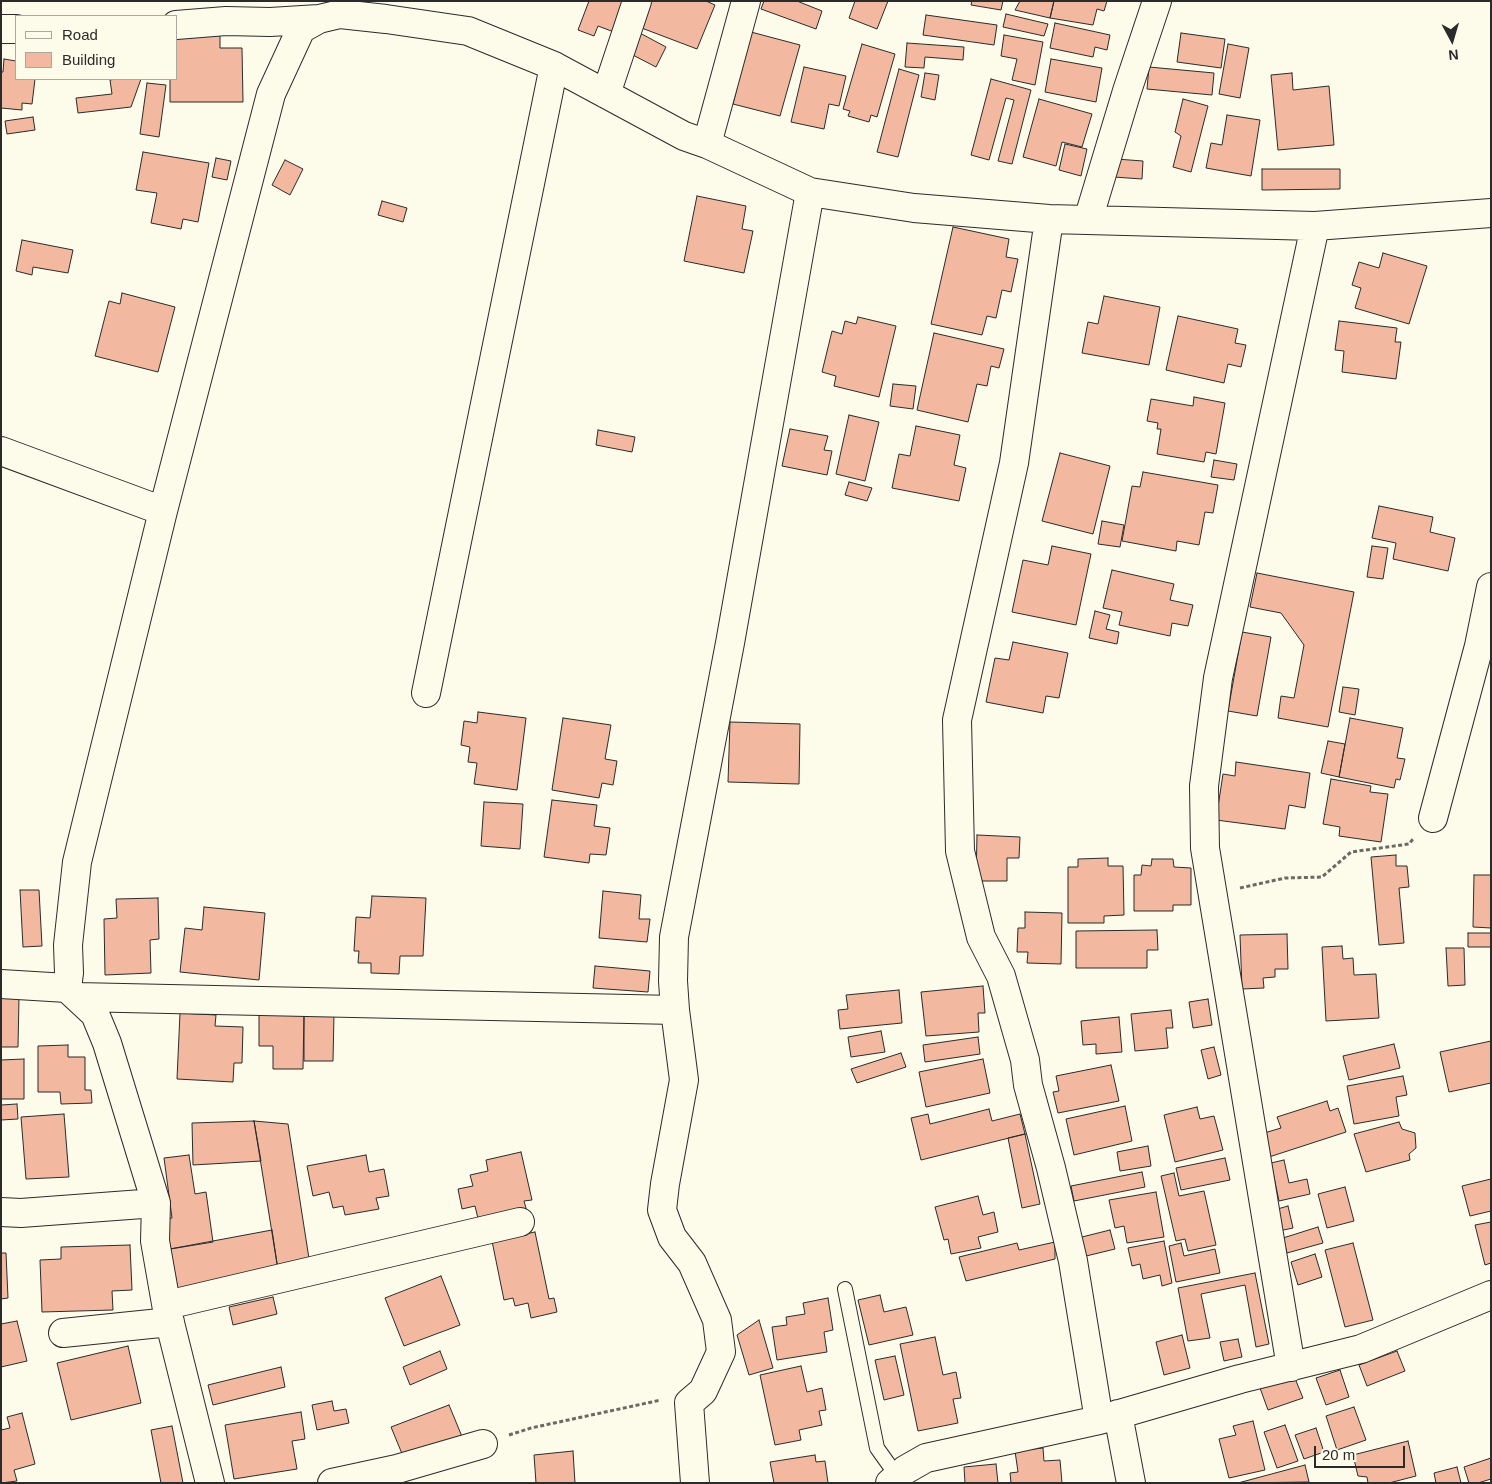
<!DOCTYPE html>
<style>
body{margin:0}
#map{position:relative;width:1492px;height:1484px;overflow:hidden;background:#fdfbea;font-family:Arial,sans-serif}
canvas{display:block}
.frame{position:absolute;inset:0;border:2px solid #2b2b2b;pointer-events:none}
.legend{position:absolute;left:15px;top:15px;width:162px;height:65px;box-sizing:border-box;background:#fdfbea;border:1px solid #a9a89e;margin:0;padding:6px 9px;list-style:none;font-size:15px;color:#2b2b2b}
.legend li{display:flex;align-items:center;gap:10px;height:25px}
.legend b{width:25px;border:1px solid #a9a89e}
.north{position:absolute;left:1427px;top:15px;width:50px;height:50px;-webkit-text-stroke:4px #fdfbea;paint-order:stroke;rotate:174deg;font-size:14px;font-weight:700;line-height:20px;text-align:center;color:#2b2b2b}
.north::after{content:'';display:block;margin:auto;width:18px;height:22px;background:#2b2b2b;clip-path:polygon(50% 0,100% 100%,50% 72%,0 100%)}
.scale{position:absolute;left:1314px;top:1446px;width:91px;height:22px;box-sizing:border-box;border:2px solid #2b2b2b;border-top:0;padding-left:6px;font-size:15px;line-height:18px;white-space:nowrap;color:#2b2b2b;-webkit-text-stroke:4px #fdfbea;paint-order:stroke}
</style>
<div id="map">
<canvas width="1492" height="1484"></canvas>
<div class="frame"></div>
<ul class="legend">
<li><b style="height:6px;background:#fdfbea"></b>Road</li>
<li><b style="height:14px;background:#f2b8a0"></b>Building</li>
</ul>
<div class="north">N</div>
<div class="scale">20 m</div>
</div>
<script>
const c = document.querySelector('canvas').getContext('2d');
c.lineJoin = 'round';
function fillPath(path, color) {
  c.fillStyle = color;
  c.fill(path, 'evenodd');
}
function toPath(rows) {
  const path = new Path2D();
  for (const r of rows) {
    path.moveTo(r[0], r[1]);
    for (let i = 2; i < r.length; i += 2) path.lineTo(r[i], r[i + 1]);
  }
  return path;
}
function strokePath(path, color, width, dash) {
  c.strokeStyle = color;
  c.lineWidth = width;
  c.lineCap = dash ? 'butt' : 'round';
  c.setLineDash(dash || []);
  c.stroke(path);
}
const building = toPath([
 [589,1,625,1,614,32,598,26,594,36,578,30,589,1],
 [643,1,706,1,715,5,697,49,639,27,643,1],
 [764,1,797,1,822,11,816,29,761,9,764,1],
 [855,1,888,1,877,29,849,18,855,1],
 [972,1,1003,1,1001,10,971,5,972,1],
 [1020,1,1054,1,1050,18,1015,10,1020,1],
 [1054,1,1107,1,1104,11,1097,9,1093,25,1050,18,1054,1],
 [1006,14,1048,24,1044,36,1003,27,1006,14],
 [926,15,997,25,994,45,923,35,926,15],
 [1055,23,1110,35,1107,50,1095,47,1093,57,1050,48,1055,23],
 [220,32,220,48,242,48,243,102,170,102,170,79,176,79,176,33,220,32],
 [638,32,666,47,656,67,627,52,638,32],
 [751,32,800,45,780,116,733,104,737,88,728,85,751,32],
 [1181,33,1225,39,1221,68,1177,62,1181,33],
 [1004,35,1043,42,1035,85,1012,80,1017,59,1001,56,1004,35],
 [907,43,964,47,963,60,925,57,924,68,905,67,907,43],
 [862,44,895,54,877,117,871,115,869,122,848,116,850,111,843,109,862,44],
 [1228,44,1249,48,1240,98,1219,94,1228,44],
 [4,59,16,61,16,79,35,79,32,104,22,103,22,110,1,108,1,72,3,72,4,59],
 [1051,59,1102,68,1096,102,1045,92,1051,59],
 [804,67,846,76,839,106,829,104,824,129,791,122,804,67],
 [1149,67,1214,73,1212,95,1147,89,1149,67],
 [899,69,919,75,898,157,877,152,899,69],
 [925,73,939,75,935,100,921,97,925,73],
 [1292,73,1293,90,1329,86,1334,145,1278,150,1271,75,1292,73],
 [116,79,141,79,131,107,78,113,76,98,112,94,110,80,116,79],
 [991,79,1031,90,1012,164,998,161,1014,100,1006,98,989,160,971,155,991,79],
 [147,83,166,85,159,137,140,134,147,83],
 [1039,99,1092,114,1082,147,1062,142,1056,166,1023,157,1039,99],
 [1183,99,1208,106,1191,172,1173,167,1181,136,1175,132,1183,99],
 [1227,115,1260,120,1251,176,1206,168,1211,143,1222,145,1227,115],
 [33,117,35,130,7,134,5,121,33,117],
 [1065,144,1087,149,1081,176,1059,170,1065,144],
 [143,152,209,163,198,222,183,219,181,229,151,223,157,193,136,190,143,152],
 [216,158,231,161,227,180,212,177,216,158],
 [1116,159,1143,161,1142,179,1114,177,1116,159],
 [285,160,303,169,290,195,272,185,285,160],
 [1262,169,1340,169,1340,189,1262,190,1262,169],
 [697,196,746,206,742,229,753,231,744,273,684,261,697,196],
 [382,201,407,208,403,222,378,215,382,201],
 [953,227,1009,239,1006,257,1018,259,1011,292,1002,290,996,318,987,316,982,335,931,324,953,227],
 [22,240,73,250,68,273,33,267,32,275,16,271,22,240],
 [1383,253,1427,266,1409,324,1355,308,1361,288,1352,285,1359,262,1379,268,1383,253],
 [122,293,175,307,158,372,95,356,109,301,120,304,122,293],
 [1104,296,1160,307,1149,365,1082,353,1088,322,1098,324,1104,296],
 [1178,316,1238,329,1235,343,1246,345,1241,367,1228,364,1224,383,1166,370,1178,316],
 [858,317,896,326,879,397,834,386,836,376,822,372,832,331,842,334,845,321,856,324,858,317],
 [1339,321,1397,328,1395,342,1401,342,1396,379,1342,372,1344,351,1335,350,1339,321],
 [934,333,1004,349,999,368,991,366,987,386,977,384,968,422,917,410,934,333],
 [893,384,916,386,913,409,890,406,893,384],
 [1194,397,1225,403,1216,454,1206,452,1204,462,1157,454,1161,429,1157,429,1158,423,1147,421,1151,399,1193,406,1194,397],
 [849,415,879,422,865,481,836,474,849,415],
 [916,426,960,435,954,465,966,468,959,501,892,488,899,454,910,456,916,426],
 [790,429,828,436,824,450,832,451,827,475,782,466,790,429],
 [598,430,635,437,632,452,596,445,598,430],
 [1060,453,1110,466,1093,534,1042,521,1060,453],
 [1214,460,1237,464,1234,480,1211,477,1214,460],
 [1143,472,1218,485,1213,513,1205,512,1199,545,1177,541,1176,551,1122,541,1132,486,1140,487,1143,472],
 [849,482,872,488,867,501,845,495,849,482],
 [1379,506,1433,517,1430,532,1455,538,1448,571,1393,559,1396,543,1372,538,1379,506],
 [1102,521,1124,525,1120,547,1098,544,1102,521],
 [1052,546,1091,554,1076,625,1012,612,1023,560,1048,565,1052,546],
 [1372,546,1388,548,1383,579,1367,577,1372,546],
 [1112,570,1174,584,1170,600,1193,605,1188,626,1172,623,1170,636,1119,625,1122,612,1103,608,1112,570],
 [1257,573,1354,592,1328,727,1278,718,1281,696,1294,698,1304,645,1281,613,1250,607,1257,573],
 [1095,611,1110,615,1106,629,1119,632,1117,644,1089,638,1095,611],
 [1242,632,1271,637,1257,716,1228,711,1242,632],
 [1013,642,1068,653,1059,698,1046,696,1043,713,986,702,995,658,1009,660,1013,642],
 [1343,687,1359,689,1355,715,1339,712,1343,687],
 [478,712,526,718,517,790,474,784,477,763,468,762,470,747,461,745,464,721,477,723,478,712],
 [563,718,611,725,605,759,617,761,613,785,602,783,599,798,552,790,563,718],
 [1350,718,1403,728,1397,758,1405,759,1400,780,1396,779,1394,788,1339,777,1350,718],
 [730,722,800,724,799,784,728,782,730,722],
 [1328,741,1345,744,1339,777,1321,773,1328,741],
 [1236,762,1310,773,1305,808,1289,805,1285,829,1216,820,1223,774,1235,776,1236,762],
 [1331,779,1371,786,1370,792,1388,794,1381,842,1339,836,1340,827,1323,824,1331,779],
 [552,800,597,805,594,826,610,828,606,855,590,854,589,863,544,857,552,800],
 [484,802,523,804,520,849,481,846,484,802],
 [977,835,1020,837,1019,858,1007,858,1007,881,976,881,977,835],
 [1396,855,1396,866,1407,866,1409,887,1399,888,1404,943,1379,945,1371,857,1396,855],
 [1108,858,1108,866,1123,866,1124,915,1104,916,1104,923,1068,923,1068,867,1078,867,1078,859,1108,858],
 [1152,859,1173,859,1174,867,1191,868,1191,905,1173,905,1173,911,1134,911,1134,875,1141,875,1142,865,1151,866,1152,859],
 [1474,875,1491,875,1491,928,1473,927,1474,875],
 [20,890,39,890,42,946,23,947,20,890],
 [603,891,641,895,639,919,650,919,647,942,599,938,603,891],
 [372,896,426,898,423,956,400,956,399,974,371,973,371,963,358,963,359,951,354,951,356,917,370,918,372,896],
 [158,898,159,939,150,940,151,973,105,975,104,919,117,918,116,899,158,898],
 [204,907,265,913,259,980,180,972,185,928,202,930,204,907],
 [1025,912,1062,913,1061,964,1027,963,1028,952,1017,952,1018,928,1025,928,1025,912],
 [1157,930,1158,950,1147,950,1147,968,1076,968,1076,931,1157,930],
 [1468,933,1491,933,1491,947,1468,947,1468,933],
 [1287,934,1288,969,1275,969,1275,977,1263,978,1264,988,1242,989,1240,935,1287,934],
 [1342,946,1343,959,1353,958,1354,975,1376,974,1379,1018,1326,1021,1322,947,1342,946],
 [1446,948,1464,948,1465,985,1448,986,1446,948],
 [595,966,650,971,648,992,593,988,595,966],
 [983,986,985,1013,978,1013,979,1032,926,1036,921,992,983,986],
 [899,990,902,1023,840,1029,838,1010,848,1009,846,995,899,990],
 [1,998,19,998,18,1047,1,1047,1,998],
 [1208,999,1212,1025,1193,1028,1189,1002,1208,999],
 [1171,1010,1173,1028,1166,1028,1168,1048,1135,1051,1131,1014,1171,1010],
 [180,1013,216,1015,215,1026,243,1027,242,1063,234,1063,233,1082,177,1079,180,1013],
 [259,1013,304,1014,303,1069,273,1069,273,1046,259,1046,259,1013],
 [304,1014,334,1014,333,1061,304,1061,304,1014],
 [1119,1017,1122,1052,1096,1054,1096,1044,1083,1045,1081,1021,1119,1017],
 [881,1031,885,1052,851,1057,848,1037,881,1031],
 [978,1037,980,1054,925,1062,923,1045,978,1037],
 [1491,1041,1491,1083,1449,1092,1440,1052,1491,1041],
 [1394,1044,1400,1068,1349,1080,1343,1056,1394,1044],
 [68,1045,68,1057,85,1057,85,1090,91,1090,92,1103,61,1104,60,1092,38,1092,38,1046,68,1045],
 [1214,1047,1221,1075,1208,1079,1201,1050,1214,1047],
 [901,1053,906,1067,857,1083,851,1069,901,1053],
 [24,1059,24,1099,1,1099,1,1060,24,1059],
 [983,1059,990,1093,926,1107,919,1072,983,1059],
 [1111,1065,1119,1101,1058,1113,1053,1092,1059,1091,1056,1076,1111,1065],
 [1403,1076,1407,1095,1396,1097,1399,1116,1354,1124,1347,1086,1403,1076],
 [1327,1101,1330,1111,1338,1108,1346,1132,1269,1157,1261,1134,1281,1128,1277,1117,1327,1101],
 [17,1104,18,1119,1,1120,1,1105,17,1104],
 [1125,1106,1132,1141,1074,1155,1066,1119,1125,1106],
 [1197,1107,1200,1119,1214,1116,1223,1150,1175,1162,1164,1115,1197,1107],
 [989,1109,992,1121,1020,1114,1025,1134,921,1160,911,1118,928,1114,930,1124,989,1109],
 [64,1114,69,1177,26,1179,21,1117,64,1114],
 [254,1121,288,1124,310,1265,278,1270,254,1121],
 [254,1121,261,1161,193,1165,192,1123,254,1121],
 [1399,1122,1402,1129,1415,1133,1416,1148,1409,1154,1410,1160,1366,1172,1354,1134,1399,1122],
 [1025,1134,1040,1204,1022,1208,1008,1138,1025,1134],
 [1148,1146,1151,1166,1120,1171,1117,1152,1148,1146],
 [521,1152,532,1200,524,1201,528,1215,480,1227,475,1206,462,1209,458,1189,473,1186,470,1175,488,1171,486,1160,521,1152],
 [189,1155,195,1194,206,1192,213,1242,170,1249,165,1219,172,1218,164,1158,189,1155],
 [366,1155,369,1172,384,1169,389,1196,376,1198,379,1209,345,1215,343,1206,333,1208,329,1192,313,1196,307,1166,366,1155],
 [1225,1158,1230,1180,1181,1190,1176,1168,1225,1158],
 [1284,1160,1289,1183,1307,1179,1310,1194,1279,1201,1271,1163,1284,1160],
 [1142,1172,1145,1187,1074,1201,1071,1186,1142,1172],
 [1174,1173,1179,1196,1204,1191,1216,1245,1188,1251,1185,1239,1176,1241,1161,1176,1174,1173],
 [1491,1179,1491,1211,1470,1216,1462,1186,1491,1179],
 [1345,1187,1354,1221,1327,1228,1318,1194,1345,1187],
 [1156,1192,1164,1237,1127,1243,1124,1226,1115,1228,1109,1200,1156,1192],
 [978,1196,983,1215,994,1212,998,1232,978,1237,981,1248,951,1254,948,1239,944,1240,935,1207,978,1196],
 [1288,1206,1293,1228,1279,1231,1274,1210,1288,1206],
 [1491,1222,1491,1263,1485,1265,1475,1225,1491,1222],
 [1318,1227,1323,1243,1287,1253,1283,1238,1318,1227],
 [272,1230,278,1270,178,1289,170,1249,272,1230],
 [1110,1230,1115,1249,1082,1257,1078,1238,1110,1230],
 [535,1232,549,1299,554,1298,557,1312,531,1318,528,1303,515,1306,513,1298,504,1300,492,1241,535,1232],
 [1164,1241,1172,1283,1162,1286,1160,1275,1143,1279,1140,1264,1132,1266,1128,1248,1164,1241],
 [1055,1242,1055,1259,966,1281,959,1257,1017,1243,1019,1250,1055,1242],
 [1181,1243,1184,1256,1215,1249,1220,1273,1176,1282,1169,1246,1181,1243],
 [1353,1243,1373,1320,1345,1327,1325,1250,1353,1243],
 [130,1245,132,1290,112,1291,113,1310,42,1312,40,1260,61,1259,61,1247,130,1245],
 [1,1253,6,1253,8,1298,1,1299,1,1253],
 [1315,1254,1322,1277,1298,1285,1291,1262,1315,1254],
 [1255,1273,1269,1344,1256,1347,1245,1285,1201,1294,1210,1338,1188,1341,1178,1288,1255,1273],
 [441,1276,460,1325,404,1346,385,1298,441,1276],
 [880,1295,884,1312,906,1307,913,1335,869,1345,858,1300,880,1295],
 [273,1297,277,1314,233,1325,229,1307,273,1297],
 [828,1298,833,1330,824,1332,827,1352,777,1360,772,1327,787,1325,786,1317,805,1314,803,1303,828,1298],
 [759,1320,773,1368,749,1375,737,1335,759,1320],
 [17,1321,27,1361,1,1367,1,1324,17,1321],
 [1182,1335,1190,1368,1164,1375,1156,1342,1182,1335],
 [935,1337,943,1375,956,1372,961,1398,953,1399,958,1423,918,1431,900,1344,935,1337],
 [1238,1339,1242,1357,1224,1361,1220,1342,1238,1339],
 [128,1346,141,1403,71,1420,57,1363,128,1346],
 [440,1351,447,1369,410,1385,403,1367,440,1351],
 [1397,1351,1405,1371,1367,1386,1359,1365,1397,1351],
 [895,1356,904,1395,884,1400,875,1360,895,1356],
 [801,1366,807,1392,822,1388,826,1410,819,1411,822,1425,799,1430,801,1440,775,1445,760,1375,801,1366],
 [281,1367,285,1387,213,1405,208,1385,281,1367],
 [1340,1370,1349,1397,1326,1405,1316,1378,1340,1370],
 [1294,1376,1303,1398,1268,1410,1260,1388,1294,1376],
 [332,1401,334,1411,346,1409,349,1423,317,1430,312,1405,332,1401],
 [449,1405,463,1439,405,1461,391,1427,449,1405],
 [1354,1407,1366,1440,1337,1450,1326,1416,1354,1407],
 [301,1412,305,1439,292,1441,297,1469,234,1479,225,1425,301,1412],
 [22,1413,35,1464,14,1470,17,1481,1,1483,1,1430,10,1428,7,1417,22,1413],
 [1253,1421,1265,1470,1229,1478,1219,1439,1236,1435,1233,1426,1253,1421],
 [1285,1425,1298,1461,1277,1468,1264,1432,1285,1425],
 [172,1426,183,1483,161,1483,151,1430,172,1426],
 [1316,1428,1324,1452,1304,1459,1295,1435,1316,1428],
 [1408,1441,1416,1476,1389,1483,1368,1483,1367,1477,1358,1476,1353,1455,1408,1441],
 [1043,1448,1044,1461,1060,1460,1062,1483,1011,1483,1010,1473,1018,1472,1015,1451,1043,1448],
 [573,1451,575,1483,536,1483,534,1455,573,1451],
 [815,1455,816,1462,825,1461,828,1483,774,1483,770,1462,815,1455],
 [1491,1458,1491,1479,1478,1483,1469,1483,1464,1467,1491,1458],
 [996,1464,998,1483,965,1483,964,1467,996,1464],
 [1305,1465,1309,1482,1238,1483,1305,1465],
 [1457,1467,1461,1483,1436,1483,1434,1473,1457,1467]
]);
fillPath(building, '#f2b8a0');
strokePath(building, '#2b2b2b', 1);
const service = toPath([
 [845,1289,877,1448,897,1476]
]);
const minor = toPath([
 [176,25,226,21,270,22,319,19],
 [1,29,16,29],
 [606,94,637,1],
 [707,144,746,1],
 [1049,219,1014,463,957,720,960,851,981,937,1001,976,1025,1060,1028,1085,1051,1168,1073,1261,1099,1420],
 [1088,220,1127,91,1157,1],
 [1,451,163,511],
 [426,693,554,66],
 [1433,818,1479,646,1491,587],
 [1,984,67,988],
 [77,997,675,1010],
 [1,1212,21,1213,156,1203],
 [167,1305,520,1222],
 [63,1333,170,1322],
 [1291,1367,1205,848,1204,786,1218,678,1315,226],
 [1118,1414,1131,1483],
 [210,1483,168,1315,155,1241,156,1203,107,1043,95,1014,67,988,69,973,68,945,77,862,163,511,271,94,301,29,319,19,340,14,386,19,468,31,554,66,684,136,707,144,810,192,914,208,1049,219,1315,226,1491,213],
 [332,1483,397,1469,483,1444],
 [695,1483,689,1403,703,1391,721,1352,717,1320,692,1263,672,1237,662,1210,665,1184,684,1080,675,1010,673,981,674,937,730,643,810,192],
 [890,1483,905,1470,926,1458,1099,1420,1240,1379,1361,1349,1491,1295]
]);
strokePath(service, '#2b2b2b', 16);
strokePath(minor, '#2b2b2b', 30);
strokePath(toPath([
 [1240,888,1285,878,1322,877,1351,852,1409,844,1413,839],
 [509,1435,531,1428,661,1400]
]), '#6a6964', 3, [4, 2.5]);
strokePath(service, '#fdfbea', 14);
strokePath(minor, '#fdfbea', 28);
</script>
